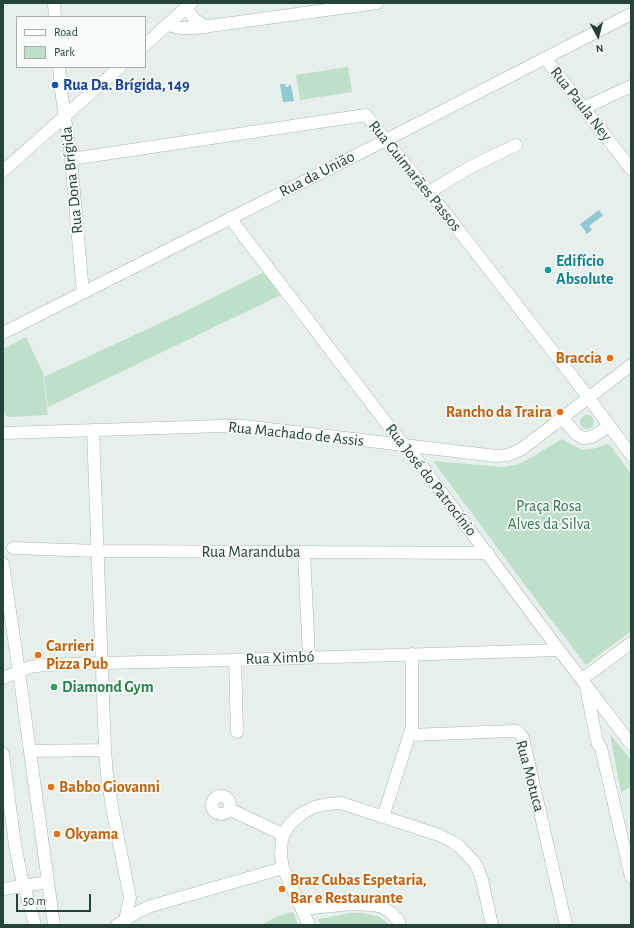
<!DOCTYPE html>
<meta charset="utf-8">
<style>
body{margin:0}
#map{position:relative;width:634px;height:928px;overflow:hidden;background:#e6efeb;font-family:"Alegreya Sans",sans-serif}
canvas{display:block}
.frame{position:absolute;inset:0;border:4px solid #24423a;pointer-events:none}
.legend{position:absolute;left:16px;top:16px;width:130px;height:52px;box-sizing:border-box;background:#f7fbf9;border:1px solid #a3b1ad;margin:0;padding:5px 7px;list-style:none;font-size:12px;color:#24423a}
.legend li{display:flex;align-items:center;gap:8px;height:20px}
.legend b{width:20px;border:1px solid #a3b1ad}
.north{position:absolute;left:578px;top:16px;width:40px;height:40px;-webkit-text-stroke:3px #f7fbf9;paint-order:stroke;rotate:173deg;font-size:11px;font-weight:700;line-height:16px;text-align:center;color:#24423a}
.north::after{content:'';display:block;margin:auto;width:14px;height:18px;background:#24423a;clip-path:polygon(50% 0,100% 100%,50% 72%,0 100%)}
.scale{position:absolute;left:16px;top:894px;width:75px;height:18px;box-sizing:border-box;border:2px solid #24423a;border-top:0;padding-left:5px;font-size:12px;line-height:14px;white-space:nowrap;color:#24423a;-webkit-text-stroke:3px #f7fbf9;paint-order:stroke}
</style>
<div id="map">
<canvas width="634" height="928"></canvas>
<div class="frame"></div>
<ul class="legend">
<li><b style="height:5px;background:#fff"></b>Road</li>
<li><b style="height:11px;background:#bfe0c8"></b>Park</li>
</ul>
<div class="north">N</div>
<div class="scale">50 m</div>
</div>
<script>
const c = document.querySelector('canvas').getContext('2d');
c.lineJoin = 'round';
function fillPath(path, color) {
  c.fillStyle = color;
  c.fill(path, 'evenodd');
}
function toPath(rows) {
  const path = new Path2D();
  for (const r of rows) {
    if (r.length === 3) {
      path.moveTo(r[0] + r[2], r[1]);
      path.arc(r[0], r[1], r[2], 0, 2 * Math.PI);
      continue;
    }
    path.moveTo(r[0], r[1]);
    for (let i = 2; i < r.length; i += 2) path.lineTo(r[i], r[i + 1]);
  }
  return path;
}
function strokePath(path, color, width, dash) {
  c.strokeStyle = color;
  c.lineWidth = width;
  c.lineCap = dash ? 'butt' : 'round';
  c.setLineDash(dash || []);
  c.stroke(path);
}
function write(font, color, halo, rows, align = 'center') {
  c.font = font + ' "Alegreya Sans",sans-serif';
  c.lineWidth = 3.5;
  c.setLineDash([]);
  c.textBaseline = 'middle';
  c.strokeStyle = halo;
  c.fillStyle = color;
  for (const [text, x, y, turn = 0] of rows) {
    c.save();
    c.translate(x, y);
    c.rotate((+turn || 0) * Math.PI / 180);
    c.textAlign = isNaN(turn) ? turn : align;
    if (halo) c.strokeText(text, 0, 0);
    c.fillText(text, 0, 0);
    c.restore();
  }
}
fillPath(toPath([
 [348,67,352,92,300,100,296,75],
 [266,271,283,294,48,407,44,377,182,313],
 [26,337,43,373,48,415,10,417,6,416,3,411,3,349],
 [587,422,7],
 [562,439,564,440,572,445,583,450,592,449,607,444,610,445,631,474,631,631,586,665,536,600,433,461,504,467,516,465,527,460,555,443],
 [610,734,631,760,631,786,621,793],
 [293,912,298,925,261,925,278,916],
 [351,913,361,913,378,916,390,925,321,925,318,919]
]), '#bfe0c8');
fillPath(toPath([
 [280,84,285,84,286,87,288,87,288,86,291,85,294,101,283,102],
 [599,210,603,215,589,226,592,230,587,234,580,224]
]), '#8ec9d4');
const minor = toPath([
 [54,3,55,17],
 [186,8,194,19,206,27],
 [167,25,180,28,195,28,377,3],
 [145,45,191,3],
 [545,58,631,169],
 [59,67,61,90,71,159,83,293],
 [584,108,631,86],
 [71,159,366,115,400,158,429,192,582,389,631,455],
 [3,171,120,67],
 [429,192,469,168,516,145],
 [230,218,394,433,416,458,559,650,631,744],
 [3,333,386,140,631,14],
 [563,419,576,434,583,438,592,437,609,426],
 [93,430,105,750,107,775,113,813,130,898,125,920],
 [3,433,222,426,244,426,496,456,508,455,520,450,531,442,631,365],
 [13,548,98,551,488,553],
 [304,552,309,657],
 [3,564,19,672,54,925],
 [235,660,237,732],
 [3,678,19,672,30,667,44,665,102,663,235,660,559,650],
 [582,679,631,643],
 [586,687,596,737,598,744,601,748,631,877],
 [410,735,512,731,517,731,520,734,523,738,566,925],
 [30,751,105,750],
 [3,754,15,845,21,875,35,925],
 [221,805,9],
 [229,809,284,835],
 [383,817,412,727,412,654],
 [3,889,48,882],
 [302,909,352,904,373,905,382,907,390,912,398,920,400,925],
 [117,925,138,912,151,906,283,868],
 [309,925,283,868,281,856,282,837,289,825,301,814,314,807,328,804,341,803,439,835,453,842,460,847,474,862,478,869,482,880,492,925]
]);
strokePath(minor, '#a8b8b2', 13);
strokePath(minor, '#fff', 12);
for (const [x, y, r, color] of [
 [55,85,4,"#1a4fb4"],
 [548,270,4,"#0f9aa8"],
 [610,358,4,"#e8710a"],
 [560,412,4,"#e8710a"],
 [38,655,4,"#e8710a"],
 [54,687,4,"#2e9e5b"],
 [51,787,4,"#e8710a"],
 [57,834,4,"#e8710a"],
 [282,889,4,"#e8710a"]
]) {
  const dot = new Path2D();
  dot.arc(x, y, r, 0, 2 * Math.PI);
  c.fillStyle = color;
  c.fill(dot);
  strokePath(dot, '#f7fbf9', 1.5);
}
write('bold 16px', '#164399', '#f7fbf9', [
 ["Rua Da. Brígida, 149",63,85]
], 'left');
write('16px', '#24423a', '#f7fbf9', [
 ["Rua Paula Ney",581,104,52],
 ["Rua da União",317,174,-27],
 ["Rua Guimarães Passos",415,176,51],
 ["Rua Dona Brígida",72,180,-96],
 ["Rua Machado de Assis",296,434,6],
 ["Rua José do Patrocínio",431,480,52],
 ["Rua Maranduba",251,552],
 ["Rua Ximbó",280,658,-2],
 ["Rua Motuca",530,776,75]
]);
write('bold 16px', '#0d838f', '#f7fbf9', [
 ["Edifício",556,261],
 ["Absolute",556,279]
], 'left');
write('bold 16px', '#c56008', '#f7fbf9', [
 ["Braccia",602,358,"right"],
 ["Rancho da Traira",552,412,"right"],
 ["Carrieri",46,646],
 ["Pizza Pub",46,664],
 ["Babbo Giovanni",59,787],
 ["Okyama",65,834],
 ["Braz Cubas Espetaria,",290,880],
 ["Bar e Restaurante",290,898]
], 'left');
write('16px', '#2d7a4b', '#f7fbf9', [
 ["Praça Rosa",549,506],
 ["Alves da Silva",549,524]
]);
write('bold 16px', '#27864d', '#f7fbf9', [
 ["Diamond Gym",62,687]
], 'left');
</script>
